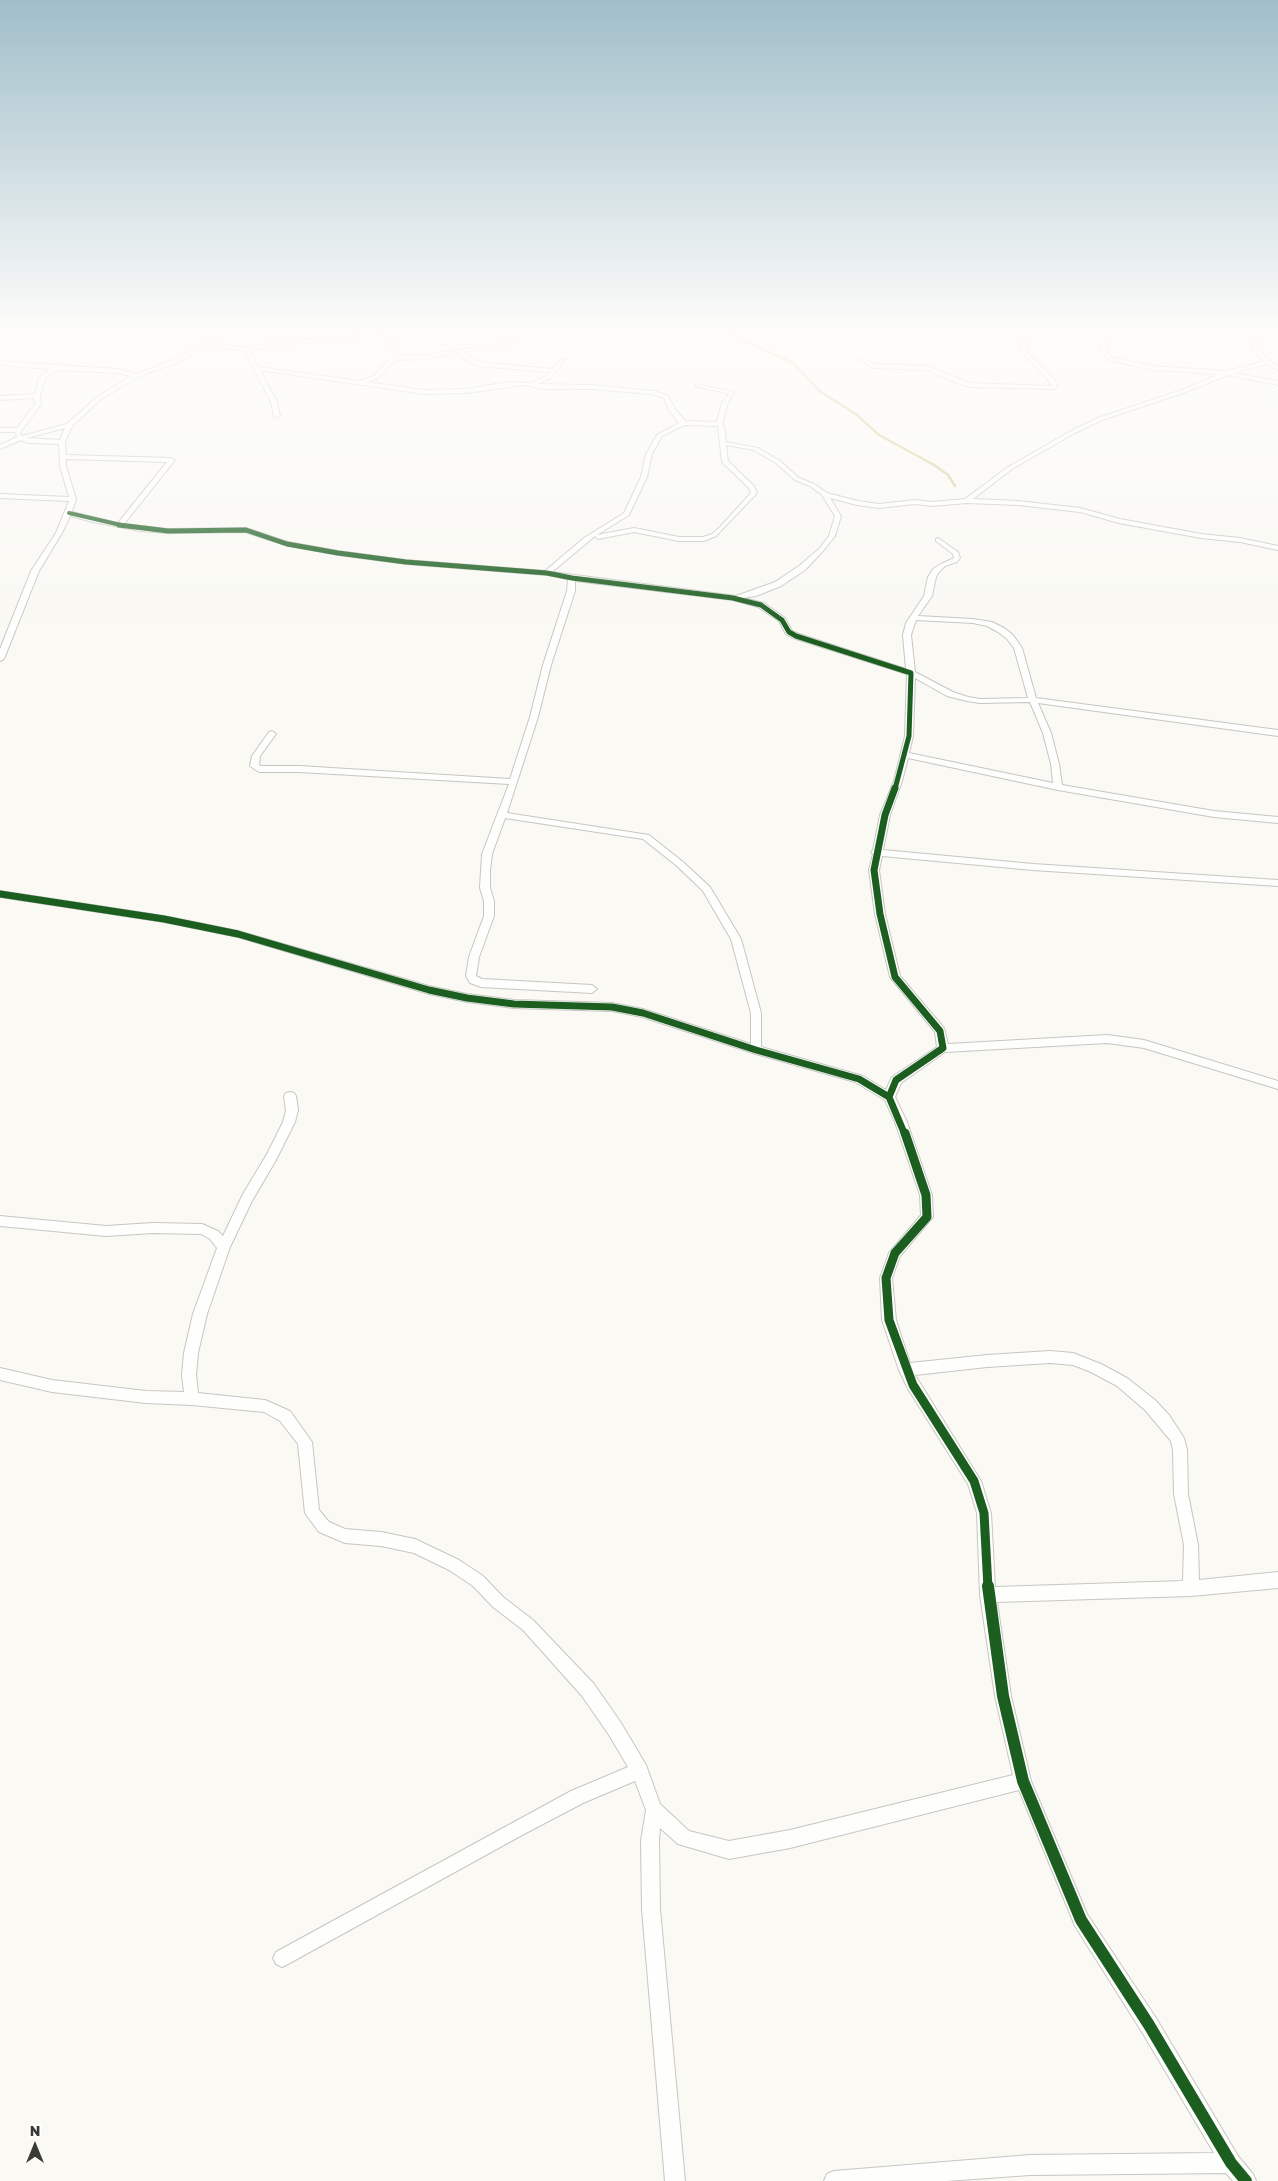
<!DOCTYPE html>
<style>
body{margin:0}
#map{position:relative;width:1278px;height:2181px;overflow:hidden;background:#faf9f4;font-family:"Golos Text",sans-serif}
canvas{display:block}
.north{position:absolute;left:10px;top:2121px;width:50px;height:50px;-webkit-text-stroke:4px #fff;paint-order:stroke;rotate:0deg;font-size:14px;font-weight:700;line-height:20px;text-align:center;color:#3a3a36}
.north::after{content:'';display:block;margin:auto;width:18px;height:22px;background:#3a3a36;clip-path:polygon(50% 0,100% 100%,50% 72%,0 100%)}
</style>
<div id="map">
<canvas width="1278" height="2181"></canvas>
<div class="north">N</div>
</div>
<script>
const c = document.querySelector('canvas').getContext('2d');
c.lineJoin = 'round';
function toPath(rows) {
  const path = new Path2D();
  for (const r of rows) {
    path.moveTo(r[0], r[1]);
    for (let i = 2; i < r.length; i += 2) path.lineTo(r[i], r[i + 1]);
  }
  return path;
}
function strokePath(path, color, width, dash) {
  c.strokeStyle = color;
  c.lineWidth = width;
  c.lineCap = dash ? 'butt' : 'round';
  c.setLineDash(dash || []);
  c.stroke(path);
}
function fillPath(path, color) {
  c.fillStyle = color;
  c.fill(path, 'evenodd');
}
strokePath(toPath([
 [720,325,718,328,793,363,821,392,857,415,879,435,934,465,948,475,955,486]
]), '#d4cd9a', 2.5);
const minor = toPath([
 [221,325,227,325,207,342,247,348,276,341,384,334,452,325,466,325,388,337,403,354,401,356,427,355,522,340,520,343,464,352,478,362,553,369,561,360,565,360,551,378,537,384,591,385,654,391,668,396,675,409,685,421,717,422,722,403,729,394,696,386,696,384,734,392,728,403,722,424,724,426,726,442,758,448,780,461,799,478,814,484,827,493,858,501,879,504,915,500,932,502,965,499,1008,467,1069,432,1098,418,1182,390,1219,374,1152,370,1109,360,1101,352,1101,346,1106,336,1117,325,1123,325,1110,338,1107,346,1107,352,1113,358,1152,366,1227,371,1264,361,1252,349,1250,339,1246,336,1138,325,1212,328,1248,333,1253,336,1278,328,1278,332,1255,339,1257,348,1270,361,1278,366,1278,370,1267,364,1234,373,1278,381,1278,385,1228,375,1186,392,1102,420,1073,434,1012,469,973,499,1018,501,1080,508,1120,519,1201,534,1240,538,1278,546,1278,550,1240,542,1201,538,1119,523,1080,512,1018,505,967,503,932,506,915,504,879,508,857,505,830,498,841,516,835,536,823,551,805,570,781,586,756,596,743,598,764,603,785,618,792,631,799,634,906,669,903,635,906,623,924,596,928,577,933,569,941,564,954,558,953,554,936,541,936,539,938,538,958,552,960,558,957,562,945,566,939,572,936,577,932,596,918,616,973,619,992,622,1004,628,1013,635,1022,648,1036,698,1278,730,1278,736,1038,703,1051,733,1059,764,1062,785,1214,811,1278,817,1278,823,1214,817,1058,790,908,758,902,781,890,815,883,850,1033,864,1278,880,1278,886,1033,870,882,856,879,870,885,914,900,976,944,1028,948,1044,1107,1035,1144,1040,1278,1081,1278,1089,1144,1048,1107,1043,945,1052,901,1083,895,1097,907,1122,932,1195,933,1217,900,1256,892,1278,896,1320,910,1363,987,1355,1050,1351,1073,1353,1101,1364,1127,1378,1155,1400,1169,1415,1184,1438,1187,1450,1188,1494,1198,1545,1199,1580,1278,1572,1278,1588,1191,1596,997,1602,1011,1696,1031,1781,1087,1914,1156,2018,1238,2156,1253,2174,1256,2181,1233,2181,1226,2173,1030,2175,946,2181,824,2181,827,2174,834,2171,1030,2155,1214,2153,1142,2032,1075,1926,1019,1790,790,1848,729,1859,678,1844,660,1828,659,1841,660,1909,685,2181,665,2181,642,1909,641,1841,646,1810,635,1781,583,1803,524,1834,288,1964,282,1967,276,1964,273,1958,276,1952,571,1791,628,1767,609,1735,582,1696,523,1630,493,1607,473,1586,449,1570,414,1553,381,1546,345,1543,319,1532,305,1513,298,1444,280,1421,264,1412,192,1405,146,1403,52,1392,0,1380,0,1368,52,1380,146,1391,184,1392,182,1375,184,1353,193,1314,217,1248,210,1239,201,1234,153,1233,106,1236,0,1226,0,1216,106,1226,153,1223,202,1224,218,1231,223,1236,243,1194,267,1154,283,1122,286,1110,284,1096,286,1093,290,1092,294,1093,296,1096,298,1110,295,1122,276,1160,252,1201,230,1247,207,1314,198,1353,196,1375,198,1393,265,1400,290,1411,312,1442,319,1510,329,1522,345,1529,381,1532,415,1539,459,1560,483,1576,503,1597,533,1620,594,1684,621,1723,646,1765,660,1804,689,1831,729,1841,790,1830,1013,1775,995,1696,980,1595,977,1513,968,1484,908,1389,899,1370,882,1320,880,1278,889,1253,921,1215,920,1195,895,1122,885,1100,855,1082,756,1054,642,1017,612,1011,514,1008,467,1002,429,994,238,937,164,922,0,897,0,891,164,916,238,931,429,986,467,994,514,1000,612,1003,643,1009,751,1044,751,1013,731,939,703,891,677,866,643,839,505,818,492,854,490,870,490,888,494,901,494,916,479,957,476,976,482,979,592,985,597,989,592,993,481,987,470,983,466,976,469,957,484,916,484,901,480,888,482,854,509,784,299,772,259,772,250,766,252,756,269,732,272,731,276,734,260,756,259,765,261,766,299,766,510,779,530,717,543,665,567,591,568,579,547,575,406,564,338,555,285,545,245,532,168,533,140,531,93,522,70,516,62,533,39,571,4,659,0,661,0,649,31,571,56,533,69,501,0,498,0,494,69,497,60,466,59,444,28,443,21,440,0,449,0,445,17,437,15,432,0,432,0,428,17,428,35,404,34,398,0,400,0,396,35,394,39,378,49,369,0,365,0,361,117,369,136,374,182,357,221,325],
 [383,338,397,354,385,363,374,376,360,381,258,367,250,351,276,345,383,338],
 [204,345,245,351,271,402,274,416,277,418,280,416,277,402,260,370,424,394,467,393,524,385,544,389,591,389,651,394,664,398,669,410,679,423,657,435,646,454,641,477,624,513,584,538,545,571,406,560,338,551,288,542,246,528,168,529,124,524,175,460,172,458,66,455,65,442,72,426,101,399,138,377,186,359,204,345],
 [458,353,467,361,477,366,550,372,547,376,530,383,507,382,467,389,424,390,367,382,378,378,396,360,427,359,458,353],
 [55,370,117,373,131,376,97,397,67,424,22,436,20,433,41,404,40,396,45,379,55,370],
 [684,425,718,426,722,462,749,488,751,493,720,527,712,534,703,537,679,537,634,528,597,535,629,515,647,477,652,454,662,436,684,425],
 [65,428,60,440,27,438,65,428],
 [726,445,754,450,776,463,795,480,810,486,822,495,835,516,829,536,819,549,799,566,775,582,736,596,552,572,595,536,598,539,634,532,679,541,704,541,716,536,757,493,754,486,728,461,726,445],
 [66,459,167,462,118,523,72,512,76,499,66,466,66,459],
 [575,581,733,600,758,607,779,621,786,634,793,638,907,674,905,736,894,781,880,815,873,850,871,852,873,854,869,870,875,914,890,977,935,1032,937,1047,892,1077,886,1090,863,1076,761,1047,761,1013,741,939,710,887,683,862,649,835,507,813,538,717,551,665,575,591,575,581],
 [916,620,973,623,987,626,998,632,1007,639,1014,648,1028,698,980,699,968,697,953,692,915,672,911,635,916,620],
 [915,678,947,696,967,701,980,703,1030,702,1043,733,1051,764,1053,783,909,753,913,736,915,678],
 [1050,1363,1073,1365,1091,1372,1117,1386,1145,1410,1171,1441,1173,1450,1174,1494,1184,1545,1183,1581,995,1587,991,1513,981,1481,915,1375,987,1367,1050,1363],
 [1027,325,1033,325,1026,343,1027,351,1054,379,1057,386,1054,389,970,387,957,383,927,370,873,368,860,360,865,359,874,364,928,366,970,383,1051,386,1049,381,1021,351,1020,343,1027,325]
]);
strokePath(minor, '#c6c6c2', 2);
fillPath(minor, '#fefefd');
strokePath(toPath([
 [69,513,125,526]
]), '#1b5e20', 4);
strokePath(toPath([
 [119,525,168,531,246,530,287,544,338,553,406,562,547,573,572,578,733,598,761,605,782,620,789,632,796,636,911,673,909,736,895,789]
]), '#1b5e20', 5);
strokePath(toPath([
 [0,894,164,919,238,934,429,990,467,998,514,1004,612,1007,643,1013,756,1050,859,1079,889,1097,905,1135],
 [889,1097,896,1080,943,1048,940,1031,895,977,880,914,874,870,885,815,895,788]
]), '#1b5e20', 7);
strokePath(toPath([
 [905,1133,926,1195,927,1217,895,1253,886,1278,889,1320,913,1385,974,1481,984,1513,988,1588]
]), '#1b5e20', 9);
strokePath(toPath([
 [988,1586,1003,1696,1023,1781,1081,1920,1149,2025,1231,2163,1246,2181]
]), '#1b5e20', 12);
const sky = c.createLinearGradient(0, 0, 0, 630);
sky.addColorStop(0, '#a0bec9');
sky.addColorStop(0.52, '#fdfcfa');
sky.addColorStop(1, '#fdfcfa00');
c.fillStyle = sky;
c.fillRect(0, 0, 1278, 630);
</script>
